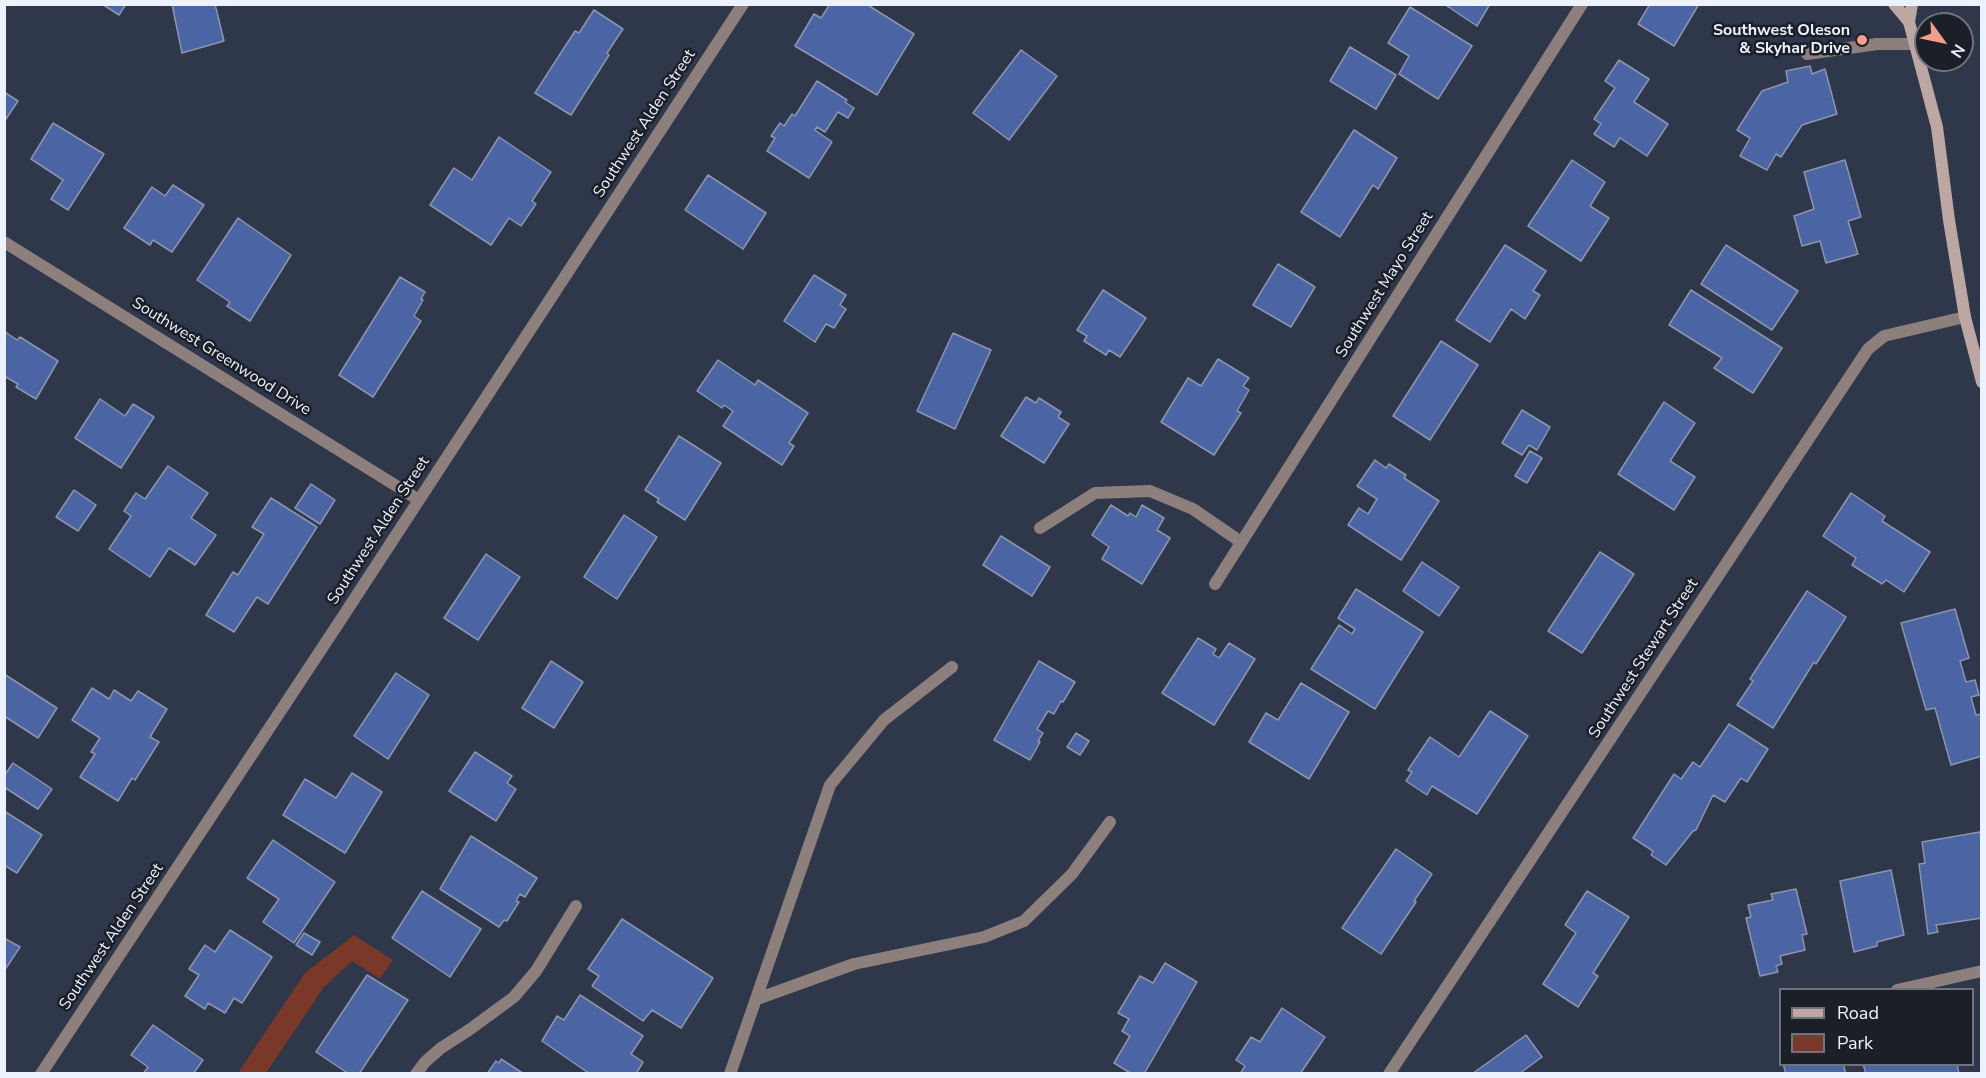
<!DOCTYPE html>
<style>
body{margin:0}
#map{position:relative;width:1986px;height:1078px;overflow:hidden;background:#2f374b;font-family:"Nunito Sans",sans-serif}
canvas{display:block}
.frame{position:absolute;inset:0;border:6px solid #ecf2ff;pointer-events:none}
.legend{position:absolute;left:1779px;top:988px;width:195px;height:78px;box-sizing:border-box;background:#1b1f28;border:2px solid #6f737e;margin:0;padding:8px 10px;list-style:none;font-size:18px;color:#ecf2ff}
.legend li{display:flex;align-items:center;gap:12px;height:30px}
.legend b{width:30px;border:2px solid #6f737e}
.north{position:absolute;left:1914px;top:12px;width:60px;height:60px;box-sizing:border-box;background:#1b1f28;border:2px solid #6f737e;border-radius:50%;rotate:123deg;font-size:16px;font-weight:700;line-height:24px;text-align:center;color:#ecf2ff}
.north::after{content:'';display:block;margin:auto;width:21px;height:27px;background:#f49e89;clip-path:polygon(50% 0,100% 100%,50% 72%,0 100%)}
</style>
<div id="map">
<canvas width="1986" height="1078"></canvas>
<div class="frame"></div>
<ul class="legend">
<li><b style="height:8px;background:#bca7a2"></b>Road</li>
<li><b style="height:16px;background:#793828"></b>Park</li>
</ul>
<div class="north">N</div>
</div>
<script>
const c = document.querySelector('canvas').getContext('2d');
c.lineJoin = 'round';
function fillPath(path, color) {
  c.fillStyle = color;
  c.fill(path, 'evenodd');
}
function toPath(rows) {
  const path = new Path2D();
  for (const r of rows) {
    path.moveTo(r[0], r[1]);
    for (let i = 2; i < r.length; i += 2) path.lineTo(r[i], r[i + 1]);
  }
  return path;
}
function strokePath(path, color, width, dash) {
  c.strokeStyle = color;
  c.lineWidth = width;
  c.lineCap = dash ? 'butt' : 'round';
  c.setLineDash(dash || []);
  c.stroke(path);
}
function write(font, color, halo, rows, align = 'center') {
  c.font = font + ' "Nunito Sans",sans-serif';
  c.lineWidth = 5;
  c.setLineDash([]);
  c.textBaseline = 'middle';
  c.strokeStyle = halo;
  c.fillStyle = color;
  for (const [text, x, y, turn = 0] of rows) {
    c.save();
    c.translate(x, y);
    c.rotate((+turn || 0) * Math.PI / 180);
    c.textAlign = isNaN(turn) ? turn : align;
    if (halo) c.strokeText(text, 0, 0);
    c.fillText(text, 0, 0);
    c.restore();
  }
}
fillPath(toPath([
 [354,935,393,960,380,979,352,961,324,987,266,1073,238,1073,305,973]
]), '#793828');
const building = toPath([
 [102,4,126,4,119,15,102,4],
 [172,4,215,4,224,41,182,53,172,4],
 [830,4,866,4,914,34,877,95,795,46,814,14,821,18,830,4],
 [1444,4,1490,4,1477,26,1444,4],
 [1650,4,1699,4,1674,46,1638,24,1650,4],
 [1410,7,1472,46,1438,99,1399,74,1409,56,1388,43,1410,7],
 [594,10,623,29,607,53,609,55,571,115,535,93,575,31,579,33,594,10],
 [1350,47,1396,75,1376,109,1330,81,1350,47],
 [1021,50,1057,76,1009,140,973,113,1021,50],
 [1619,60,1649,79,1634,102,1668,124,1647,156,1620,138,1614,147,1594,134,1601,124,1594,119,1615,88,1605,81,1619,60],
 [1810,66,1812,74,1825,69,1837,114,1802,125,1781,157,1776,154,1767,170,1740,156,1750,138,1737,130,1762,91,1788,82,1786,71,1810,66],
 [817,81,847,100,845,102,854,108,848,118,838,112,825,132,817,127,815,130,832,142,809,178,767,151,775,138,771,136,780,123,784,126,792,114,795,116,817,81],
 [4,92,18,101,4,122,4,92],
 [53,123,104,154,68,210,51,199,63,180,31,159,53,123],
 [1354,130,1397,158,1378,189,1373,185,1340,237,1301,212,1354,130],
 [499,137,551,172,532,201,536,204,521,226,509,218,491,245,430,205,454,168,472,180,499,137],
 [1572,160,1605,182,1590,206,1609,218,1581,261,1528,226,1572,160],
 [1845,160,1861,217,1848,221,1858,254,1826,263,1820,241,1802,246,1794,216,1814,209,1804,172,1845,160],
 [708,175,766,213,743,249,685,210,708,175],
 [173,185,204,205,172,252,153,240,150,245,124,228,152,187,165,196,173,185],
 [238,218,291,255,250,321,227,306,230,302,197,280,238,218],
 [1505,245,1546,271,1533,291,1540,295,1525,319,1511,309,1490,342,1456,320,1505,245],
 [1726,245,1798,291,1772,330,1701,284,1726,245],
 [1278,264,1315,287,1291,327,1253,305,1278,264],
 [814,275,846,295,840,305,846,309,834,328,826,324,815,342,784,321,814,275],
 [400,277,425,292,421,299,423,300,414,316,421,321,373,397,339,375,400,277],
 [1103,290,1146,318,1120,357,1109,350,1106,355,1084,341,1087,336,1077,330,1103,290],
 [1691,290,1782,348,1753,393,1714,368,1722,358,1669,325,1691,290],
 [4,331,17,340,20,337,58,361,36,399,16,387,18,384,4,376,4,331],
 [953,333,991,350,955,429,917,411,953,333],
 [1441,341,1478,365,1430,440,1393,416,1441,341],
 [1218,359,1249,378,1243,386,1249,390,1237,411,1241,413,1214,455,1161,422,1188,378,1201,386,1218,359],
 [718,360,755,385,758,380,808,413,789,443,794,446,782,465,723,426,733,411,724,405,722,408,697,391,718,360],
 [1026,397,1036,403,1039,398,1061,412,1058,417,1069,424,1044,463,1001,436,1026,397],
 [100,399,125,416,133,404,154,417,121,468,75,438,100,399],
 [1664,402,1695,423,1670,461,1695,477,1674,510,1618,474,1664,402],
 [1522,410,1550,427,1537,450,1529,445,1522,455,1502,443,1522,410],
 [679,436,721,463,685,520,657,502,659,499,645,490,679,436],
 [1530,451,1542,458,1527,483,1515,476,1530,451],
 [1375,460,1386,468,1389,464,1406,475,1404,478,1439,501,1401,560,1348,525,1359,508,1368,514,1377,499,1357,486,1375,460],
 [168,466,208,493,191,518,216,535,195,565,169,548,150,577,109,549,131,516,124,511,136,493,145,499,168,466],
 [311,484,335,500,320,524,295,508,311,484],
 [74,490,96,505,78,531,56,517,74,490],
 [1851,493,1885,516,1882,521,1930,552,1904,592,1886,580,1882,584,1852,565,1856,558,1823,536,1851,493],
 [271,498,317,527,268,604,257,597,234,632,206,615,233,572,238,575,264,534,252,527,271,498],
 [1111,505,1128,516,1130,513,1136,517,1142,505,1164,518,1157,530,1170,538,1142,584,1102,559,1109,547,1092,535,1111,505],
 [624,515,657,537,617,599,584,577,624,515],
 [1001,536,1050,567,1032,596,983,565,1001,536],
 [1600,552,1634,574,1582,653,1548,631,1600,552],
 [486,554,520,577,478,640,444,618,486,554],
 [1422,562,1459,587,1439,616,1403,591,1422,562],
 [1356,589,1423,632,1375,709,1311,669,1339,625,1352,634,1355,629,1338,618,1356,589],
 [1807,591,1846,617,1816,664,1814,662,1773,728,1737,705,1753,681,1750,679,1807,591],
 [1955,609,1969,658,1960,661,1966,682,1975,680,1979,695,1971,697,1976,715,1982,714,1982,756,1951,765,1935,708,1926,710,1901,623,1955,609],
 [1198,638,1216,649,1213,654,1219,658,1229,643,1255,659,1214,725,1162,693,1198,638],
 [551,661,583,682,554,728,522,708,551,661],
 [1039,661,1075,682,1063,702,1061,701,1054,714,1048,711,1037,729,1043,733,1038,741,1040,742,1030,760,994,740,1039,661],
 [396,673,429,695,388,759,354,736,396,673],
 [4,674,57,708,38,738,4,716,4,674],
 [1301,683,1349,712,1309,779,1249,742,1266,713,1278,720,1301,683],
 [92,688,109,699,114,690,131,701,138,691,167,709,150,737,159,742,135,780,132,778,118,801,80,777,95,754,91,752,100,738,72,720,92,688],
 [1490,711,1528,736,1477,814,1432,786,1427,795,1406,781,1412,772,1408,770,1430,737,1459,757,1490,711],
 [1729,724,1768,749,1747,782,1741,778,1725,802,1713,795,1696,830,1693,831,1666,865,1651,855,1653,851,1633,838,1674,774,1681,779,1693,762,1700,767,1729,724],
 [1076,733,1089,741,1080,755,1067,747,1076,733],
 [475,752,512,776,507,783,516,789,496,821,449,791,475,752],
 [13,763,52,789,38,809,4,787,4,776,13,763],
 [352,773,382,792,345,853,283,815,305,779,336,798,352,773],
 [4,811,42,835,17,873,4,865,4,811],
 [1980,832,1982,844,1982,918,1936,925,1938,932,1928,934,1919,864,1925,863,1922,842,1980,832],
 [471,836,537,878,525,897,520,894,516,901,519,902,507,921,504,920,499,927,440,889,471,836],
 [273,840,335,882,294,943,263,922,279,899,247,878,273,840],
 [1396,849,1432,874,1414,901,1416,902,1381,954,1342,928,1396,849],
 [1891,870,1904,935,1877,942,1877,946,1854,952,1840,881,1891,870],
 [1796,889,1807,934,1802,935,1805,950,1780,956,1782,964,1776,966,1778,972,1760,976,1746,918,1751,917,1748,905,1773,900,1771,894,1796,889],
 [422,891,481,929,450,977,392,938,422,891],
 [1587,891,1629,917,1593,973,1598,976,1578,1007,1543,984,1576,933,1565,925,1587,891],
 [622,919,713,978,681,1028,652,1010,643,1021,592,986,599,976,588,969,622,919],
 [230,930,272,957,242,1003,234,998,225,1013,208,1003,205,1009,185,996,199,975,189,969,205,945,215,952,230,930],
 [304,933,320,942,312,955,296,945,304,933],
 [4,938,20,947,4,971,4,938],
 [1165,963,1197,982,1144,1074,1132,1074,1114,1063,1130,1036,1122,1031,1129,1019,1118,1013,1140,976,1153,983,1165,963],
 [367,975,408,1000,359,1074,349,1074,316,1052,367,975],
 [580,995,643,1036,631,1054,643,1062,636,1074,590,1074,542,1041,557,1016,564,1020,580,995],
 [1282,1008,1325,1037,1300,1074,1240,1074,1245,1066,1236,1060,1251,1037,1260,1042,1282,1008],
 [153,1025,203,1060,193,1074,143,1074,148,1067,131,1055,153,1025],
 [1526,1035,1542,1057,1519,1074,1472,1074,1526,1035],
 [501,1059,524,1074,487,1074,496,1061,499,1063,501,1059],
 [1783,1064,1843,1064,1846,1074,1786,1074,1783,1064],
 [1863,1064,1957,1064,1959,1074,1866,1074,1863,1064]
]);
fillPath(building, '#4b64a3');
strokePath(building, '#8b96ae', 1.5);
strokePath(toPath([
 [1807,54,1877,44,1915,44],
 [1040,528,1095,493,1150,491,1193,509,1241,542],
 [1897,990,1982,971],
 [757,999,854,964,984,937,1024,921,1072,874,1110,822],
 [730,1074,830,785,884,720,952,667]
]), '#8c7f7c', 12);
strokePath(toPath([
 [4,242,419,500],
 [1215,584,1582,4],
 [41,1074,336,627,743,4],
 [416,1074,425,1062,441,1048,469,1030,514,997,536,971,576,906],
 [1389,1074,1868,349,1884,336,1965,317]
]), '#8c7f7c', 12);
strokePath(toPath([
 [1894,4,1909,22,1937,127,1949,220,1965,317,1982,382],
 [1909,22,1912,4]
]), '#bca7a2', 12);
for (const [x, y, r, color] of [
 [1862,40,6,"#f49e89"]
]) {
  const dot = new Path2D();
  dot.arc(x, y, r, 0, 2 * Math.PI);
  c.fillStyle = color;
  c.fill(dot);
  strokePath(dot, '#1b1f28', 2);
}
write('bold 16px', '#ecf2ff', '#1b1f28', [
 ["Southwest Oleson",1850,31],
 ["& Skyhar Drive",1850,49]
], 'right');
write('16px', '#ecf2ff', '#1b1f28', [
 ["Southwest Alden Street",645,124,-57],
 ["Southwest Mayo Street",1385,285,-58],
 ["Southwest Greenwood Drive",221,357,32],
 ["Southwest Alden Street",379,531,-57],
 ["Southwest Stewart Street",1644,659,-57],
 ["Southwest Alden Street",112,937,-56]
]);
</script>
